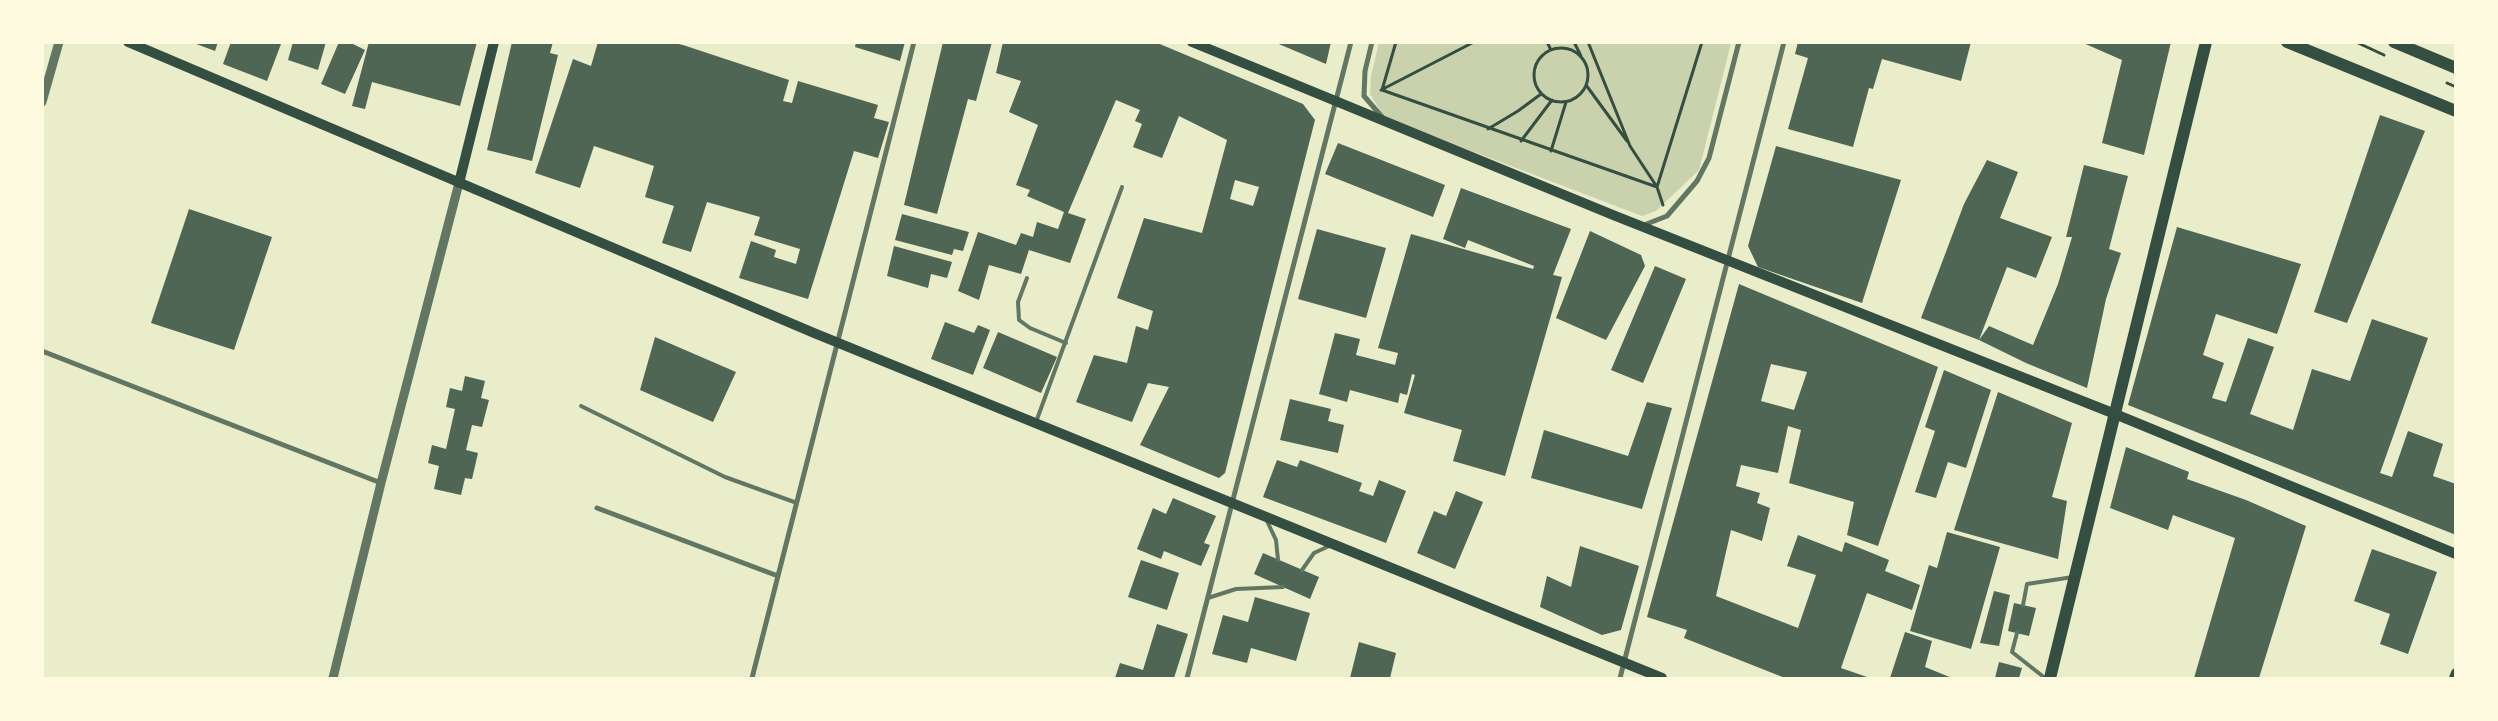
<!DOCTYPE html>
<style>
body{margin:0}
#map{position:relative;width:2498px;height:721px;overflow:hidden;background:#e9edc9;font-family:Commissioner,sans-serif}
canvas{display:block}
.frame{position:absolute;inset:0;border:44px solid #fefae0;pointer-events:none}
</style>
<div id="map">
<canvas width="2498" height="721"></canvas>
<div class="frame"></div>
</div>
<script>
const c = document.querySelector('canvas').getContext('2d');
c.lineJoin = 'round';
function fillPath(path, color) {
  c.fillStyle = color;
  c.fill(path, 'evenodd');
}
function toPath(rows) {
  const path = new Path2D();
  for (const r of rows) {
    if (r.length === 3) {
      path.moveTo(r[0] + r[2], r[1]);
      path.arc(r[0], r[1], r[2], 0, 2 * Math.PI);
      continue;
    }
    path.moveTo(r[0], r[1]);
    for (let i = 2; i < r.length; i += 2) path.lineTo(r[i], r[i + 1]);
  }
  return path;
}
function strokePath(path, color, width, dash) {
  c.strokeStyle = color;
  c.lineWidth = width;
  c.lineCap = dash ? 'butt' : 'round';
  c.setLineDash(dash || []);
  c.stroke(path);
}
fillPath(toPath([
 [1379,43,1731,43,1699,170,1656,211,1642,216,1385,118,1370,94,1371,76]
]), '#cad2ad');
fillPath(toPath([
 [191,42,218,42,215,51],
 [231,42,281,44,267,81,223,64],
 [293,42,326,42,318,70,288,60],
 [339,42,349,42,365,50,345,94,321,84],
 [369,42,477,42,460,106,372,82,365,109,352,106],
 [512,42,553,42,550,53,558,55,532,161,487,150],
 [598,42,670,42,683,45,789,80,783,101,792,103,798,81,878,105,874,118,889,122,878,158,854,151,808,299,739,278,751,241,776,250,774,257,796,264,800,249,754,235,760,217,707,202,691,252,662,243,674,206,645,197,654,166,594,146,580,188,535,173,573,59,591,66],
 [856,42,905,42,900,61,855,47],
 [943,42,992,42,976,101,968,99,937,214,904,205],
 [1003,42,1155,42,1303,104,1315,120,1225,473,1219,478,1140,445,1169,387,1148,383,1132,422,1076,402,1094,355,1127,363,1136,326,1148,330,1153,311,1117,298,1144,218,1202,233,1227,140,1179,116,1162,158,1133,147,1142,124,1135,121,1140,110,1116,100,1068,213,1086,219,1070,263,1029,250,1021,274,989,265,979,300,958,291,978,232,1016,245,1021,233,1033,237,1037,222,1058,229,1064,212,1027,196,1030,190,1016,185,1038,125,1009,112,1021,81,996,73],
 [1235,180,1259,187,1253,206,1230,199],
 [1274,42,1331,42,1326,64],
 [1798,42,1971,42,1961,81,1882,59,1873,89,1869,88,1853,147,1788,129,1808,58,1795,54],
 [2081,42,2171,42,2144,155,2102,143,2122,60],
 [2380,115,2425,131,2347,323,2314,312],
 [1338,143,1445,185,1433,217,1325,174],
 [1776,146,1901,180,1862,303,1758,267,1748,246],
 [1987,160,2018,172,2000,218,2052,237,2036,278,2007,267,1979,340,1989,326,2033,345,2058,284,2072,237,2066,237,2084,165,2128,176,2109,249,2121,253,2106,299,2087,388,2026,363,1979,340,1921,318,1964,204],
 [1461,188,1571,229,1553,275,1562,277,1505,476,1453,461,1462,430,1404,413,1415,375,1412,374,1407,395,1400,393,1398,403,1350,390,1347,402,1319,394,1335,333,1360,339,1356,355,1395,365,1398,353,1378,348,1411,234,1533,269,1534,266,1468,240,1465,248,1443,239],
 [189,209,272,237,234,350,151,323],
 [902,214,969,232,963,251,954,249,952,255,895,240],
 [2177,227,2301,264,2277,334,2216,314,2203,355,2224,363,2212,398,2226,402,2248,338,2274,347,2250,414,2293,430,2312,369,2350,381,2372,319,2428,338,2380,473,2392,477,2408,431,2443,444,2433,476,2456,484,2456,535,2128,405],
 [1317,229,1386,248,1366,318,1298,299],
 [1590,231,1641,255,1645,266,1606,340,1556,318],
 [894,246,952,262,947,278,931,274,928,288,887,276],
 [1655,266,1686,279,1643,383,1611,370],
 [1739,284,1938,367,1878,546,1847,535,1854,502,1789,483,1801,430,1788,426,1778,473,1741,465,1736,486,1760,493,1757,503,1770,508,1762,541,1731,530,1716,596,1798,628,1816,575,1787,566,1798,535,1842,552,1845,542,1889,560,1885,571,1920,585,1912,610,1867,593,1841,668,1870,678,1785,678,1684,638,1687,630,1647,617],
 [1771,364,1807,372,1794,410,1761,401],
 [945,322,974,333,978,325,990,330,973,375,931,359],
 [998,332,1057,357,1041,393,983,368],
 [655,337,736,372,713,422,640,390],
 [1944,370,1991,390,1966,468,1948,462,1936,498,1915,492,1935,431,1925,427],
 [465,376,485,381,481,398,489,400,482,427,472,425,466,450,478,453,472,479,465,478,461,495,434,489,439,466,428,463,432,445,446,449,455,409,446,407,450,388,462,391],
 [1998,392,2072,423,2052,497,2067,501,2058,559,1954,530],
 [1290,399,1331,409,1328,421,1344,425,1338,453,1280,440],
 [1647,402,1672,408,1642,509,1531,478,1544,430,1628,456],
 [2126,447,2189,472,2187,479,2246,500,2306,526,2259,678,2194,678,2235,538,2173,515,2168,530,2110,508],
 [1277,460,1297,467,1300,460,1362,483,1359,491,1373,496,1379,480,1406,491,1386,543,1263,497],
 [1456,491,1483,502,1455,569,1417,553,1434,511,1446,516],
 [1173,498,1216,516,1204,543,1210,545,1201,566,1164,551,1161,559,1137,549,1153,508,1166,514],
 [1947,532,2000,547,1971,649,1910,631,1929,565,1937,568],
 [1580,546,1639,566,1621,630,1602,635,1540,607,1547,576,1571,587],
 [2372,549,2437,572,2408,654,2380,644,2390,614,2354,601],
 [1263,553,1319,577,1310,599,1254,574],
 [1141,560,1179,573,1167,610,1128,597],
 [1994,591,2010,595,1999,646,1980,643],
 [1255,597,1310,613,1296,661,1251,648,1247,663,1212,654,1223,615,1248,622],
 [2014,603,2036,608,2029,636,2008,631],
 [1157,624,1188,634,1174,678,1115,678,1120,663,1143,670],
 [1905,632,1932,641,1925,667,1952,678,1890,678],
 [1359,642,1396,653,1390,678,1350,678],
 [1999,662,2022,668,2019,678,1995,678]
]), '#4f6655');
strokePath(toPath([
 [1396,42,1382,90,1657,187,1702,42],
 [1547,42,1551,50],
 [1574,42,1581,56],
 [1588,42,1630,146,1657,187,1663,205],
 [2356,42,2384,55],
 [1561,75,27],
 [2447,83,2456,87],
 [1586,85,1627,141],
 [1381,90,1474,42],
 [1488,129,1518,111,1541,94],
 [1521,141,1552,100],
 [1551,151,1566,102]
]), '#344e41', 3);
strokePath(toPath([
 [1027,278,1018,302,1019,320,1030,328,1066,343],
 [581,406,725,477,797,503],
 [1036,422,1122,187],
 [1267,521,1276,540,1278,560],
 [1302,570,1314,553,1329,546],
 [1208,598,1236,589,1283,587],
 [2023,605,2027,584,2073,577],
 [2017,633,2012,652,2045,678]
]), '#617663', 4);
strokePath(toPath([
 [1372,42,1365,71,1364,96,1383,118],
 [1644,225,1667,216,1697,181,1709,158,1739,42],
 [42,351,381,483],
 [597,508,778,576],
 [752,678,914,42],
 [1187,678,1351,42],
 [1620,678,1784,42]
]), '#617663', 5);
strokePath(toPath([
 [42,102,59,42],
 [333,678,381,483,459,183]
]), '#617663', 9);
strokePath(toPath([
 [128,42,814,333,1662,678],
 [1192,42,1613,215,2115,414,2456,554],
 [459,183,494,42],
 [2454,678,2456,673]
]), '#344e41', 10);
strokePath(toPath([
 [2287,42,2456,111],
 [2394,42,2456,68],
 [2050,678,2206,42]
]), '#344e41', 12);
</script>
